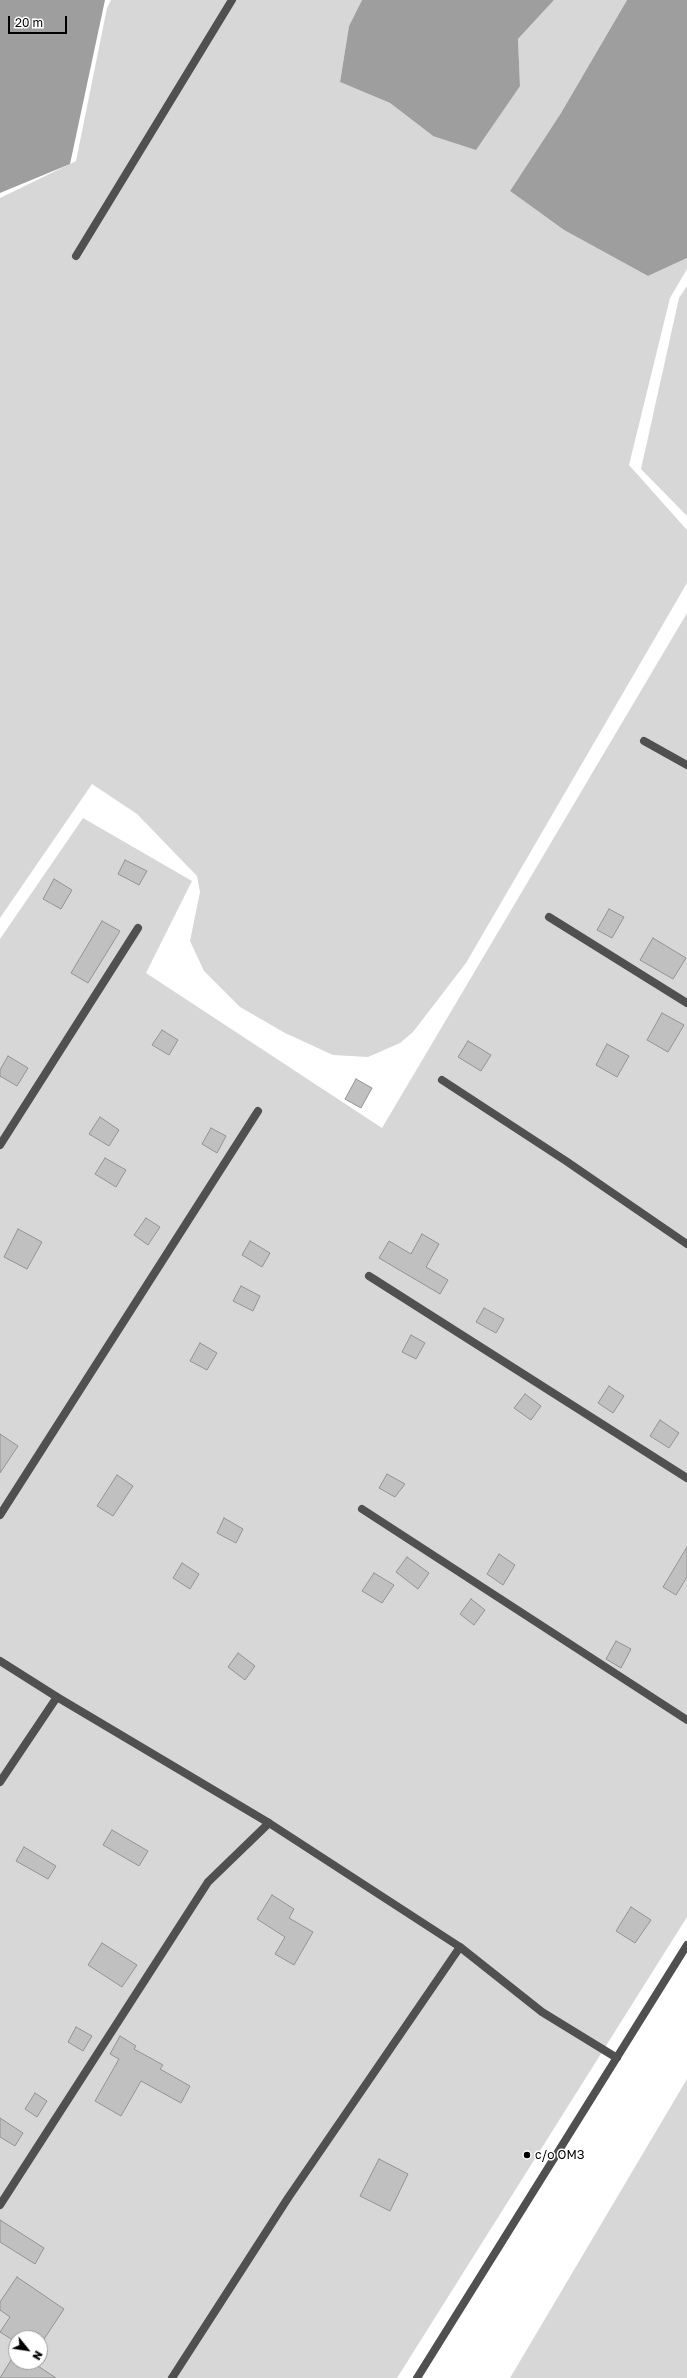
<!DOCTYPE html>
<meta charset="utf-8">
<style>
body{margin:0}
#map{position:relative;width:687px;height:2378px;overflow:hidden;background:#fff;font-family:"Golos Text",sans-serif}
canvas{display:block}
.north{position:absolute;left:8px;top:2330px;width:40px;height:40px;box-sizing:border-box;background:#fff;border:1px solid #999;border-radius:50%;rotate:120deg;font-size:11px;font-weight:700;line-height:16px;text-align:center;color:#000}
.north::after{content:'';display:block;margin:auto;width:14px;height:18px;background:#000;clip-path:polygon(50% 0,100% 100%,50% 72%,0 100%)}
.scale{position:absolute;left:8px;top:16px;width:59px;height:18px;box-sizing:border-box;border:2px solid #000;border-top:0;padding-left:5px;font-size:12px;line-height:14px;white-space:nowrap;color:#000;-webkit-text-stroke:3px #fff;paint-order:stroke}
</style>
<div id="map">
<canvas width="687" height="2378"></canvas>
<div class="north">N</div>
<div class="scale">20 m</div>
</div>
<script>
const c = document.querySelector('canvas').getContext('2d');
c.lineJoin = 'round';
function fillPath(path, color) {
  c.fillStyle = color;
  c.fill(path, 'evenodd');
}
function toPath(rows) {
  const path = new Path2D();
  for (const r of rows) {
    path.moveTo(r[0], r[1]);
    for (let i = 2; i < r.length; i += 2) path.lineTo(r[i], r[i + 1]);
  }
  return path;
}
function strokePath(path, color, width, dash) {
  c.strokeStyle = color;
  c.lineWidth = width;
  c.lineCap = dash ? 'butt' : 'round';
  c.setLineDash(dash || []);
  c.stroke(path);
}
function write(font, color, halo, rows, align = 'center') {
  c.font = font + ' "Golos Text",sans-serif';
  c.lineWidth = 3;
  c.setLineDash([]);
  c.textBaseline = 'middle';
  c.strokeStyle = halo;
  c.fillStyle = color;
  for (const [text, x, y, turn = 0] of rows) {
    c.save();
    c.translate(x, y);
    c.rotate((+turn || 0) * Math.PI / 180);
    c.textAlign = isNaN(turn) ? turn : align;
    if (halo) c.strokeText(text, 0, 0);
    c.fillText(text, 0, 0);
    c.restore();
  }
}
fillPath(toPath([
 [111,0,362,0,349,26,340,82,390,103,433,136,520,86,518,39,554,0,627,0,561,113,510,191,564,230,648,276,687,258,687,269,670,298,629,465,687,530,687,583,466,963,413,1032,400,1043,368,1057,333,1055,285,1033,240,1007,204,971,190,941,200,892,197,876,137,814,92,784,0,918,0,198,76,161,107,8],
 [687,286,687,516,641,469,679,298],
 [687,613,687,1917,397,2378,0,2378,0,939,83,818,192,881,146,973,382,1128],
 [16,2338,40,2338,40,2362,16,2362],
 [687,2079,687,2378,510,2378]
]), '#d7d7d7');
fillPath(toPath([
 [0,0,105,0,70,164,0,193],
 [362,0,554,0,518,39,520,86,476,150,433,136,390,103,340,82,349,26],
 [627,0,687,0,687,258,648,276,564,230,510,191,561,113]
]), '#9e9e9e');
const building = toPath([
 [125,860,147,871,139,885,118,874,125,860],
 [54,879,72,890,61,909,43,899,54,879],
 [609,909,624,917,612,938,597,930,609,909],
 [102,921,120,931,88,983,71,973,102,921],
 [653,938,686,958,673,979,640,960,653,938],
 [662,1013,684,1025,668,1052,647,1040,662,1013],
 [162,1030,178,1040,169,1055,152,1045,162,1030],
 [468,1041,491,1055,481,1071,458,1057,468,1041],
 [607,1044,629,1056,617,1077,596,1065,607,1044],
 [8,1056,28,1068,17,1086,0,1076,0,1070,8,1056],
 [356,1079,372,1088,361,1108,345,1099,356,1079],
 [100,1117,119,1130,109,1146,89,1134,100,1117],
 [211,1128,226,1136,217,1153,202,1144,211,1128],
 [105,1158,126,1170,116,1187,95,1174,105,1158],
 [146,1218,160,1227,148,1245,134,1235,146,1218],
 [18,1229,42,1242,27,1269,4,1257,18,1229],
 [422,1234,439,1244,426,1267,448,1280,440,1294,379,1258,389,1241,411,1254,422,1234],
 [250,1241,270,1253,262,1267,242,1255,250,1241],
 [241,1286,260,1296,253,1311,233,1301,241,1286],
 [484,1308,504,1319,496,1333,476,1322,484,1308],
 [411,1335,425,1343,416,1359,402,1352,411,1335],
 [200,1343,217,1353,207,1370,190,1361,200,1343],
 [609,1386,624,1396,613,1413,598,1403,609,1386],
 [525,1394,541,1406,531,1420,514,1408,525,1394],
 [660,1420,679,1433,669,1448,650,1436,660,1420],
 [0,1434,18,1446,0,1473,0,1434],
 [387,1474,405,1484,395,1497,379,1488,387,1474],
 [117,1475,133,1486,113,1516,97,1506,117,1475],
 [224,1518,243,1529,236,1543,217,1533,224,1518],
 [687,1547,687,1577,676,1595,663,1587,687,1547],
 [499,1554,515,1565,503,1585,487,1574,499,1554],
 [407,1557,429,1573,418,1589,396,1572,407,1557],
 [182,1563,199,1574,190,1589,173,1578,182,1563],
 [374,1573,394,1585,382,1603,362,1591,374,1573],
 [471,1599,485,1610,474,1625,460,1614,471,1599],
 [616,1641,631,1649,621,1668,606,1659,616,1641],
 [238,1653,255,1666,245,1680,228,1667,238,1653],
 [112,1830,148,1851,139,1866,103,1845,112,1830],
 [24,1847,56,1866,48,1879,16,1861,24,1847],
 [272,1895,294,1909,289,1918,313,1932,294,1965,275,1954,285,1937,257,1919,272,1895],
 [631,1907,651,1920,635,1943,616,1931,631,1907],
 [102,1943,137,1965,122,1987,88,1965,102,1943],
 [76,2027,92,2036,83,2051,68,2042,76,2027],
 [120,2036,136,2046,134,2049,163,2065,160,2069,190,2086,181,2103,141,2081,121,2116,95,2101,119,2059,110,2054,120,2036],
 [35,2093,47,2101,37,2117,25,2109,35,2093],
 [0,2118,23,2133,15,2146,0,2137,0,2118],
 [379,2159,408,2174,390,2211,360,2196,379,2159],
 [0,2220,44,2248,35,2264,0,2242,0,2220],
 [17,2277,64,2309,40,2345,40,2338,16,2338,16,2342,0,2332,10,2317,0,2310,0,2302,17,2277],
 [16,2352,16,2362,32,2362,56,2378,0,2378,16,2352]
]);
fillPath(building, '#c0c0c0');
strokePath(building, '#949494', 1);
strokePath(toPath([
 [76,256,232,0],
 [644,741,687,765],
 [549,917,687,1003],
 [442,1080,566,1161,687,1244],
 [0,1145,138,928],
 [369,1276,687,1478],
 [362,1509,687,1720],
 [0,1515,258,1111],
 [0,1782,57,1697],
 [0,2205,208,1882,269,1823],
 [172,2378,288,2198,460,1947]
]), '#505050', 8);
strokePath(toPath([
 [0,1661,57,1697,269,1823,460,1947,542,2012,617,2058],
 [417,2378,687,1945]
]), '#505050', 8);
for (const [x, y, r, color] of [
 [527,2155,4,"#000"]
]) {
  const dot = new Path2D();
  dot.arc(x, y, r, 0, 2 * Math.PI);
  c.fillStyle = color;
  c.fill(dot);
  strokePath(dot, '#fff', 1.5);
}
write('12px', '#000', '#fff', [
 ["с/о ОМЗ",535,2155]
], 'left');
</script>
